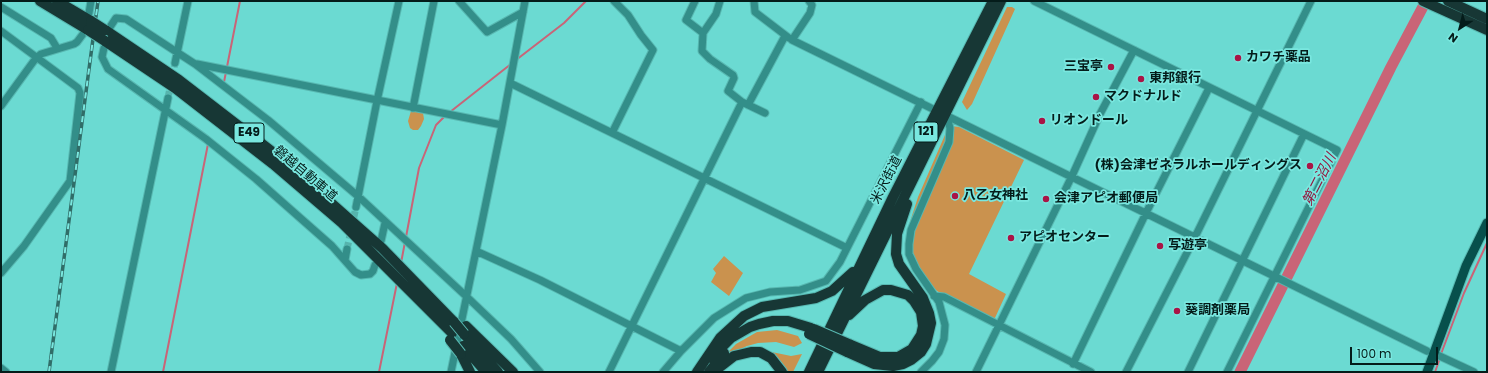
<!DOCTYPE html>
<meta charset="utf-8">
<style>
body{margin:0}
#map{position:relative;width:1488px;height:373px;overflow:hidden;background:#6bdad2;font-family:Poppins,sans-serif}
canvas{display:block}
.frame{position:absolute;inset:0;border:2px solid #041c1a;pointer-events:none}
.north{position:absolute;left:1440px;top:8px;width:40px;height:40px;-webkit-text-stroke:3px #79e7df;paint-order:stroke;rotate:216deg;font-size:11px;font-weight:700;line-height:16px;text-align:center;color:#041c1a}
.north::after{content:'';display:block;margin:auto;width:14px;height:18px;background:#041c1a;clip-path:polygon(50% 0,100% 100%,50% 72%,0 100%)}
.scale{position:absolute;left:1350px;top:347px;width:88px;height:18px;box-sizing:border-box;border:2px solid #041c1a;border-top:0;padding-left:5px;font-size:12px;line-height:14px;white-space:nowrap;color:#041c1a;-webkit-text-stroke:3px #79e7df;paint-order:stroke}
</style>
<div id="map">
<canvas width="1488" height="373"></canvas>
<div class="frame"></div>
<div class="north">N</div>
<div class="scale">100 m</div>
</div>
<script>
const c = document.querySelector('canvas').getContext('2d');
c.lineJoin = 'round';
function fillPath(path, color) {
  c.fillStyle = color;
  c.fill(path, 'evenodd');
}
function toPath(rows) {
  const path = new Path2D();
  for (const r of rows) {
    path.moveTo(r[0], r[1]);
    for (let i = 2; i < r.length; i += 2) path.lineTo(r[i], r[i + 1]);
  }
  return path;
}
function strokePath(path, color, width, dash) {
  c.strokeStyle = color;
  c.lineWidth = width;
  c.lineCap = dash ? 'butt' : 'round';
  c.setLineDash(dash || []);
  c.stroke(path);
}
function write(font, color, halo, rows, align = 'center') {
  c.font = font + ' Poppins,"Noto Sans JP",sans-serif';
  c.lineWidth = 3.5;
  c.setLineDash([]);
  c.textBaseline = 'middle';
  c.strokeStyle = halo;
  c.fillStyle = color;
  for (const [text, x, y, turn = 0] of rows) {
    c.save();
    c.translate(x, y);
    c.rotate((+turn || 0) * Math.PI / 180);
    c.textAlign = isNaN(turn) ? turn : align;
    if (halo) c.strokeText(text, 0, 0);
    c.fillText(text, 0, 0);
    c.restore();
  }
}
fillPath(toPath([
 [1007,7,1012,7,1015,9,972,104,967,110,962,102],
 [414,110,423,113,424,119,421,126,418,130,413,130,410,128,408,121,411,111],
 [951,126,959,127,1024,160,969,274,1006,294,994,320,937,291,911,262,907,249,909,225,918,197,948,128],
 [724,256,743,273,729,296,711,282,716,273,713,269],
 [777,330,798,336,802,343,794,347,776,342,758,343,747,346,723,357,736,344,757,332],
 [767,351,791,356,802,354,793,372,786,372,783,364]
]), '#ca924e');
strokePath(toPath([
 [516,60,564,23,586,1],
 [224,82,240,1],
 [450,112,511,64],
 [406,237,419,168,436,125,445,116],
 [401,263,405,242],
 [1441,354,1464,293,1487,243],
 [163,372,208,144],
 [379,372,397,283],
 [1435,372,1440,358]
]), '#c96477', 2);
strokePath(toPath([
 [1240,372,1391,67,1426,1]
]), '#c96477', 11);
strokePath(toPath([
 [168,98,175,63],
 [347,249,356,207]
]), '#56b4ad', 7, [7, 3.5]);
const minor = toPath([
 [459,1,487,32,523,12],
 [695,1,686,20,703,33,702,51,710,59,733,75,734,78,728,91,742,102,765,113],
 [754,1,755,12,789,38],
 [809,1,812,5,810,13,792,40,1427,351],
 [1034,1,1337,150,1227,372],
 [1,7,51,38,57,48],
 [89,13,91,1],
 [110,27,116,18,126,19,195,64,268,120,359,197,467,297,511,339,540,372],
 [1,31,78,88,80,93,70,181,24,246,1,273],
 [703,33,716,14,720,1],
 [104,48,102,57,108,69,206,139,256,179,332,246,355,272,361,275,370,274,373,271,375,265],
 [175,63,188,1],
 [197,64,502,125],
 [510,83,847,248],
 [748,105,785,36],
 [1,106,36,58,41,54,74,44,77,42,83,34],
 [413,108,434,1],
 [612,133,653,50,641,35,628,15,614,1],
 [356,207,377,101,399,1],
 [381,241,385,223],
 [476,251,540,280,681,351],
 [345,260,347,249],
 [934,296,944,297,1091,372],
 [1433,353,1474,372],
 [1073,364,1146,213,1209,88],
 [1,368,6,372],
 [111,372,168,98],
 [451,372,502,125,525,1],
 [609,372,742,102],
 [663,372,681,351,714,318,746,298,770,292,800,290,826,281,840,262,921,102],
 [921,372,932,361,939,352,944,339,945,325,939,302,916,269,909,254,909,244,911,230,949,142,950,128,946,114],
 [976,372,1072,176,1100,114,1134,50],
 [1126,372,1195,237,1311,1],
 [1188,372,1304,134]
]);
const major = toPath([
 [1427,372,1466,266,1487,223]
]);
const highway = toPath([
 [40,1,88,30],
 [57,1,91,21],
 [1423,1,1487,30],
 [1448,1,1487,19],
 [105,30,179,80,279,157,382,248,454,322],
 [105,41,175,88,273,164,342,223,452,333],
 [849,315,865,300,883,290,891,290,908,295,914,301,921,312,923,326,921,335,912,349,898,357,880,357,849,344],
 [466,326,513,372],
 [464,334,498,372],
 [463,346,486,372],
 [847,352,874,364,893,366,903,364,911,360,921,352,926,344,931,323,929,313,923,298,899,264,896,254,897,234,907,204],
 [461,354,470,372],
 [711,358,731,338,750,327,759,324,773,321,788,321,811,328],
 [716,370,734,356,751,352,760,352,771,358,782,372],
 [697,372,720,338,744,316,762,307,816,298,832,291,853,272],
 [709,372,724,353],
 [809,372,893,197,993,1],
 [818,372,1001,1]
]);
strokePath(minor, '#58b8b1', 9);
strokePath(major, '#58b8b1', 11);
strokePath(highway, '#58b8b1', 12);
strokePath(minor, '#338e89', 7);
strokePath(major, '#07504c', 9);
strokePath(highway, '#173735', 10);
const rail = toPath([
 [49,372,98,1]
]);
strokePath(rail, '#306d68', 3.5);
strokePath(rail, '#79e7df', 2, [6]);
const highwayBridge = toPath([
 [91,21,105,30],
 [88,30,105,41],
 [454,322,464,334],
 [814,329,849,344],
 [809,334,847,352],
 [450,340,461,354]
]);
strokePath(highwayBridge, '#58b8b1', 12, []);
strokePath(highwayBridge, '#173735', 10);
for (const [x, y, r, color] of [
 [1238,58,4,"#a91446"],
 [1111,67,4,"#a91446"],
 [1141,79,4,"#a91446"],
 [1096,97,4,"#a91446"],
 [1042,121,4,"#a91446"],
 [1310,166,4,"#a91446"],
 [955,196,4,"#a91446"],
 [1046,199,4,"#a91446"],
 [1011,238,4,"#a91446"],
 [1160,246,4,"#a91446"],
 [1177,311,4,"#a91446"]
]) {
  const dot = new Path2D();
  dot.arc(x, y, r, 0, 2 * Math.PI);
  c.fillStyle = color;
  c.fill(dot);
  strokePath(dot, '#79e7df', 1.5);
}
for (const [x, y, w] of [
 [926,132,24],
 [249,133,30]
]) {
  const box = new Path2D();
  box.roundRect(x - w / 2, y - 10, w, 20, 3);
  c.fillStyle = '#79e7df';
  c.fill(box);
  strokePath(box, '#041c1a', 1);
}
write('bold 12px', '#041c1a', null, [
 ["121",926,132],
 ["E49",249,133]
]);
write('bold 13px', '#041c1a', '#79e7df', [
 ["カワチ薬品",1246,58],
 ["三宝亭",1103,67,"right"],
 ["東邦銀行",1149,79],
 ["マクドナルド",1104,97],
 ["リオンドール",1050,121],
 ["(株)会津ゼネラルホールディングス",1302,166,"right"],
 ["八乙女神社",963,196],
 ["会津アピオ郵便局",1054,199],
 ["アピオセンター",1019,238],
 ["写遊亭",1168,246],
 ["葵調剤薬局",1185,311]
], 'left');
write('13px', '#041c1a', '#79e7df', [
 ["磐越自動車道",305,174,40],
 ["米沢街道",887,180,-63]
]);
write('italic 14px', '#94153d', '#79e7df', [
 ["第二沼川",1320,180,-63]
]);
</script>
